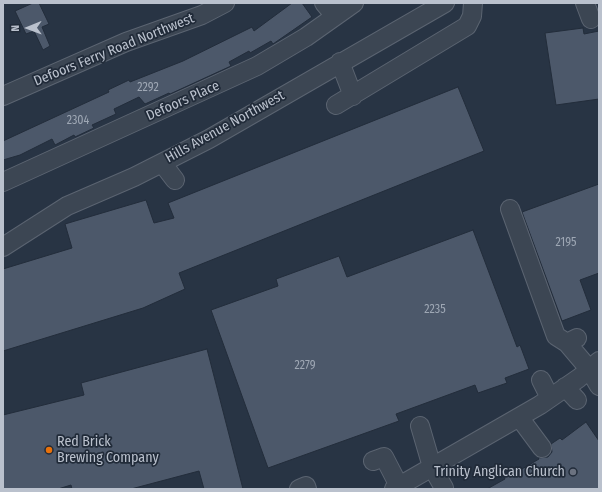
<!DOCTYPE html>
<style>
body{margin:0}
#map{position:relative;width:602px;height:492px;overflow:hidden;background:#283444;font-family:"Fira Sans Condensed",sans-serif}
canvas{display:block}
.frame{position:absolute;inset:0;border:4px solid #bac1cd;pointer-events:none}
.north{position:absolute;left:8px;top:8px;width:40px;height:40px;-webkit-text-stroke:3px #212b39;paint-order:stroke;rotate:269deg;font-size:11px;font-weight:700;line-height:16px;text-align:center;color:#bac1cd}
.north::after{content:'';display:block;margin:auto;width:14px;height:18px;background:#bac1cd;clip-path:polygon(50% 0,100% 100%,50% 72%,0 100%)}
</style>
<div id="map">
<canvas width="602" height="492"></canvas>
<div class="frame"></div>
<div class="north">N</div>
</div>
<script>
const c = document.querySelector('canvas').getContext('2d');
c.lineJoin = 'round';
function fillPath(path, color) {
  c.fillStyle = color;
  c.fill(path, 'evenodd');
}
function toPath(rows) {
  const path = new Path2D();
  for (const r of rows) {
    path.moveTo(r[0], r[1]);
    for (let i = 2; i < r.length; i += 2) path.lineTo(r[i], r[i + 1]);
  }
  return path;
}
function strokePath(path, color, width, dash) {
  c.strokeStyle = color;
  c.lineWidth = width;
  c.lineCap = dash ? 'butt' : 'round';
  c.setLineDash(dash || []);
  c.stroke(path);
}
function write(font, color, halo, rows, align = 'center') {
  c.font = font + ' "Fira Sans Condensed",sans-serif';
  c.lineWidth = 3.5;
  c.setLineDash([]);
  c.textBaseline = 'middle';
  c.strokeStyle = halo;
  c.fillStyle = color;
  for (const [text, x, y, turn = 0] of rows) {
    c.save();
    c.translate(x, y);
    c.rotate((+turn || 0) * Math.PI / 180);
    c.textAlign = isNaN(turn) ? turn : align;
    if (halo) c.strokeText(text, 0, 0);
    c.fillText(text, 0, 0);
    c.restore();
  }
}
const building = toPath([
 [33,3,39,3,49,24,42,27,50,46,43,50,34,31,26,34,15,11,33,3],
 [292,3,302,3,312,17,273,44,271,41,250,53,249,51,229,62,231,66,170,94,169,93,145,104,139,97,114,109,116,114,92,125,94,128,75,137,74,135,55,145,52,139,20,155,3,160,3,141,109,92,108,90,129,80,130,82,183,61,252,27,254,31,292,3],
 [583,28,584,34,599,31,599,99,556,105,545,33,583,28],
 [458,87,484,151,179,273,185,289,143,308,3,351,3,269,72,248,65,224,146,200,154,223,174,218,168,203,458,87],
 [599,184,599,273,580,280,591,310,562,321,522,212,599,184],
 [473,230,517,347,520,345,529,369,505,378,507,383,478,393,475,385,396,414,399,421,268,468,211,310,278,286,276,279,339,256,347,277,473,230],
 [207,349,243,489,204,489,199,471,131,489,72,489,71,485,58,489,3,489,3,415,84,395,81,383,207,349],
 [586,422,599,441,599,489,487,489,505,479,503,475,513,469,515,473,539,459,538,458,548,457,552,452,551,444,560,438,562,440,586,422]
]);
fillPath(building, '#4c586a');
strokePath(building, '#232d3b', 1);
const minor = toPath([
 [324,3,335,16],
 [585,3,591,19],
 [340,62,353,96],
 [3,96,126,42,202,15,225,3],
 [336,105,467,26,472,16,473,3],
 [162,163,175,180],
 [3,182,257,66,306,37,354,3],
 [510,209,556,336,567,343,577,338],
 [3,247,67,206,134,177,209,139,445,3],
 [567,343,589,369,599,386],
 [541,380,550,398],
 [565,387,577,400],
 [519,417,542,448],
 [420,426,432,467,444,488],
 [373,461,384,457,399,486],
 [299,489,306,486,307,489],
 [394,489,540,405,579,378,599,361]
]);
strokePath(minor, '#5b6471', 20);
strokePath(minor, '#3c4653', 18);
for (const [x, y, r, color] of [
 [49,450,4,"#e8710a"],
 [573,472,4,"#6b7280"]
]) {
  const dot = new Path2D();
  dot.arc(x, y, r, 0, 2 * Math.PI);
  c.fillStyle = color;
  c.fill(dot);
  strokePath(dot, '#212b39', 1.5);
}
write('12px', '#9ea7b4', null, [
 ["2292",148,88],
 ["2304",78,121],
 ["2195",566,243],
 ["2235",435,310],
 ["2279",305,366]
]);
write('14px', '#bac1cd', '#212b39', [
 ["Defoors Ferry Road Northwest",114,50,-22],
 ["Defoors Place",183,101,-24],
 ["Hills Avenue Northwest",225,127,-29]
]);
write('14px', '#bac1cd', '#212b39', [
 ["Red Brick",57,442],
 ["Brewing Company",57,458],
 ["Trinity Anglican Church",565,472,"right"]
], 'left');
</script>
